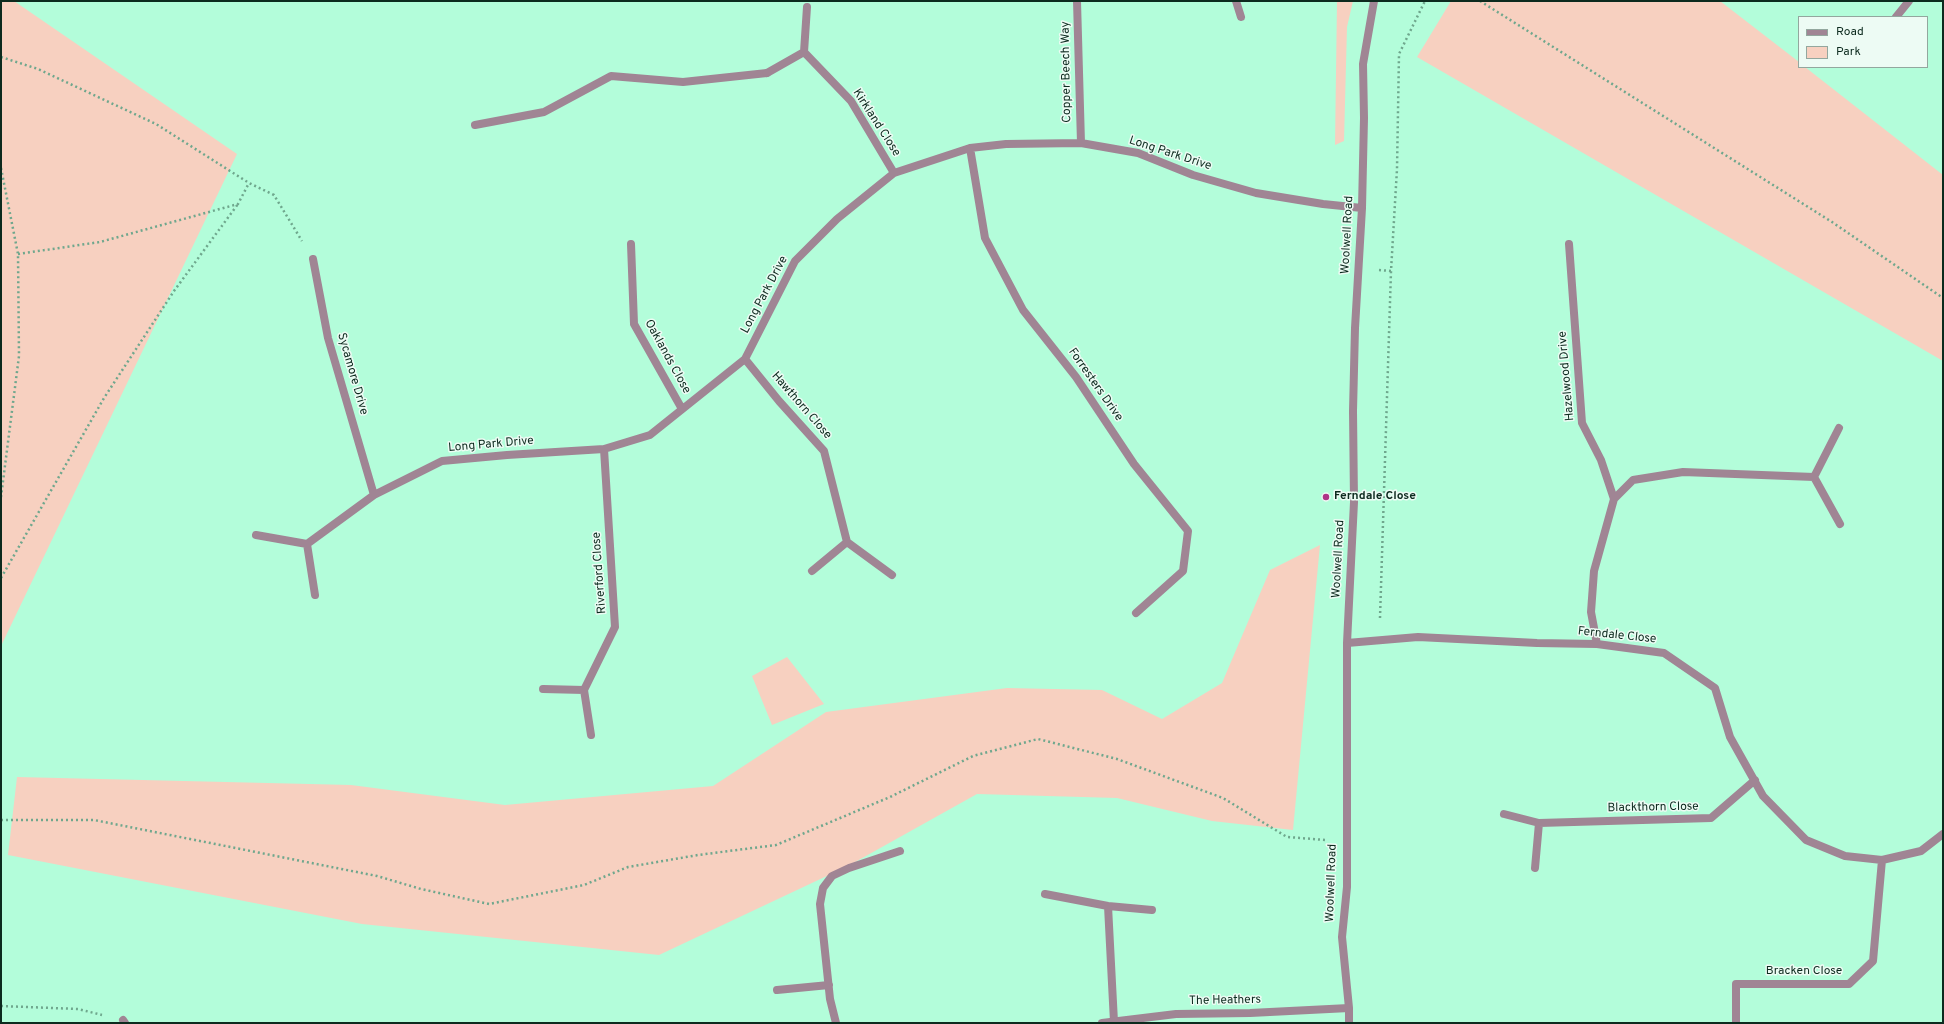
<!DOCTYPE html>
<style>
body{margin:0}
#map{position:relative;width:1944px;height:1024px;overflow:hidden;background:#b3fdda;font-family:Overpass,sans-serif}
canvas{display:block}
.frame{position:absolute;inset:0;border:2px solid #0c2a1e;pointer-events:none}
.legend{position:absolute;left:1798px;top:16px;width:130px;height:52px;box-sizing:border-box;background:#edfbf4;border:1px solid #93a79e;margin:0;padding:5px 7px;list-style:none;font-size:12px;color:#0c2a1e}
.legend li{display:flex;align-items:center;gap:8px;height:20px}
.legend b{width:20px;border:1px solid #93a79e}
</style>
<div id="map">
<canvas width="1944" height="1024"></canvas>
<div class="frame"></div>
<ul class="legend">
<li><b style="height:5px;background:#a08594"></b>Road</li>
<li><b style="height:11px;background:#f7d0c0"></b>Park</li>
</ul>
</div>
<script>
const c = document.querySelector('canvas').getContext('2d');
c.lineJoin = 'round';
function fillPath(path, color) {
  c.fillStyle = color;
  c.fill(path, 'evenodd');
}
function toPath(rows) {
  const path = new Path2D();
  for (const r of rows) {
    path.moveTo(r[0], r[1]);
    for (let i = 2; i < r.length; i += 2) path.lineTo(r[i], r[i + 1]);
  }
  return path;
}
function strokePath(path, color, width, dash) {
  c.strokeStyle = color;
  c.lineWidth = width;
  c.lineCap = dash ? 'butt' : 'round';
  c.setLineDash(dash || []);
  c.stroke(path);
}
function write(font, color, halo, rows, align = 'center') {
  c.font = font + ' Overpass,sans-serif';
  c.lineWidth = 3;
  c.setLineDash([]);
  c.textBaseline = 'middle';
  c.strokeStyle = halo;
  c.fillStyle = color;
  for (const [text, x, y, turn = 0] of rows) {
    c.save();
    c.translate(x, y);
    c.rotate((+turn || 0) * Math.PI / 180);
    c.textAlign = isNaN(turn) ? turn : align;
    if (halo) c.strokeText(text, 0, 0);
    c.fillText(text, 0, 0);
    c.restore();
  }
}
fillPath(toPath([
 [1,1,14,1,237,154,1,646],
 [1337,1,1353,1,1347,27,1344,141,1335,145],
 [1451,1,1720,1,1799,62,1799,67,1805,67,1943,175,1943,361,1417,57],
 [1320,545,1293,830,1212,821,1117,798,977,794,848,866,659,955,362,924,8,855,17,777,351,785,505,805,713,786,826,712,1007,688,1102,690,1162,719,1222,683,1270,570],
 [787,657,824,704,772,725,752,676]
]), '#f7d0c0');
strokePath(toPath([
 [1480,1,1832,222,1943,298],
 [1,57,38,69,156,124,249,183,274,195,302,241],
 [1,168,18,254,19,356,1,497],
 [18,254,100,242,238,204,249,183],
 [1379,270,1391,271,1397,169,1399,54,1425,1],
 [1,578,104,398,174,291,238,204],
 [1380,618,1391,271],
 [1,820,94,820,377,876,421,889,489,904,584,885,628,867,698,855,776,845,890,797,973,756,1038,739,1117,759,1223,798,1287,837,1326,840],
 [1,1006,78,1009,102,1015]
]), '#6fa78d', 2.5, [2, 3]);
strokePath(toPath([
 [1236,1,1241,17],
 [1896,17,1909,1],
 [475,125,544,112,611,76,683,82,767,73],
 [1045,894,1108,906,1152,910],
 [1108,906,1114,1022],
 [777,990,829,985],
 [836,1023,830,999,820,904,823,888,832,876,849,868,900,851]
]), '#a08594', 8);
strokePath(toPath([
 [1077,1,1081,143],
 [804,52,807,7],
 [767,73,804,52,851,101,894,173],
 [970,148,985,238,1023,310,1076,377,1134,464,1188,531,1183,571,1136,613],
 [631,244,634,324,682,409],
 [1569,244,1582,423,1601,460,1614,499],
 [313,259,328,338,374,495],
 [745,359,779,401,824,451,847,542,812,571],
 [1814,477,1839,428],
 [256,535,307,544],
 [847,542,892,575],
 [315,595,307,544,374,495,442,461,507,455,604,449,650,435,745,359,795,261,837,219,894,173,970,148,1006,144,1081,143,1138,153,1193,175,1256,193,1323,204,1362,208],
 [1347,643,1418,637,1537,643,1597,644,1664,653,1715,688,1730,737,1763,796,1806,840,1845,856,1882,860,1921,851,1943,834],
 [1597,644,1591,612,1594,571,1614,499,1633,480,1683,472,1814,477,1840,524],
 [543,689,584,690],
 [591,735,584,690,615,627,604,449],
 [1504,814,1539,823,1711,818,1755,780],
 [1535,868,1539,823],
 [123,1020,125,1023],
 [1102,1023,1176,1014,1250,1013,1349,1008],
 [1349,1023,1349,1008,1342,937,1347,887,1347,643,1354,502,1353,411,1355,328,1362,208,1364,118,1363,64,1374,1],
 [1736,1023,1736,984,1849,984,1873,961,1882,860]
]), '#a08594', 8);
for (const [x, y, r, color] of [
 [1326,497,4,"#af3487"]
]) {
  const dot = new Path2D();
  dot.arc(x, y, r, 0, 2 * Math.PI);
  c.fillStyle = color;
  c.fill(dot);
  strokePath(dot, '#edfbf4', 1.5);
}
write('12px', '#0c2a1e', '#edfbf4', [
 ["Copper Beech Way",1067,72,-91],
 ["Kirkland Close",876,123,57],
 ["Long Park Drive",1170,154,18],
 ["Woolwell Road",1348,235,-87],
 ["Long Park Drive",765,295,-62],
 ["Oaklands Close",667,357,61],
 ["Sycamore Drive",352,374,74],
 ["Hazelwood Drive",1567,376,-95],
 ["Forresters Drive",1095,385,55],
 ["Hawthorn Close",801,406,49],
 ["Long Park Drive",491,445,-5],
 ["Woolwell Road",1339,559,-87],
 ["Riverford Close",600,573,-94],
 ["Ferndale Close",1617,636,6],
 ["Blackthorn Close",1653,808,-1],
 ["Woolwell Road",1332,883,-88],
 ["Bracken Close",1804,972],
 ["The Heathers",1225,1001,-1]
]);
write('bold 12px', '#0c2a1e', '#edfbf4', [
 ["Ferndale Close",1334,497]
], 'left');
</script>
